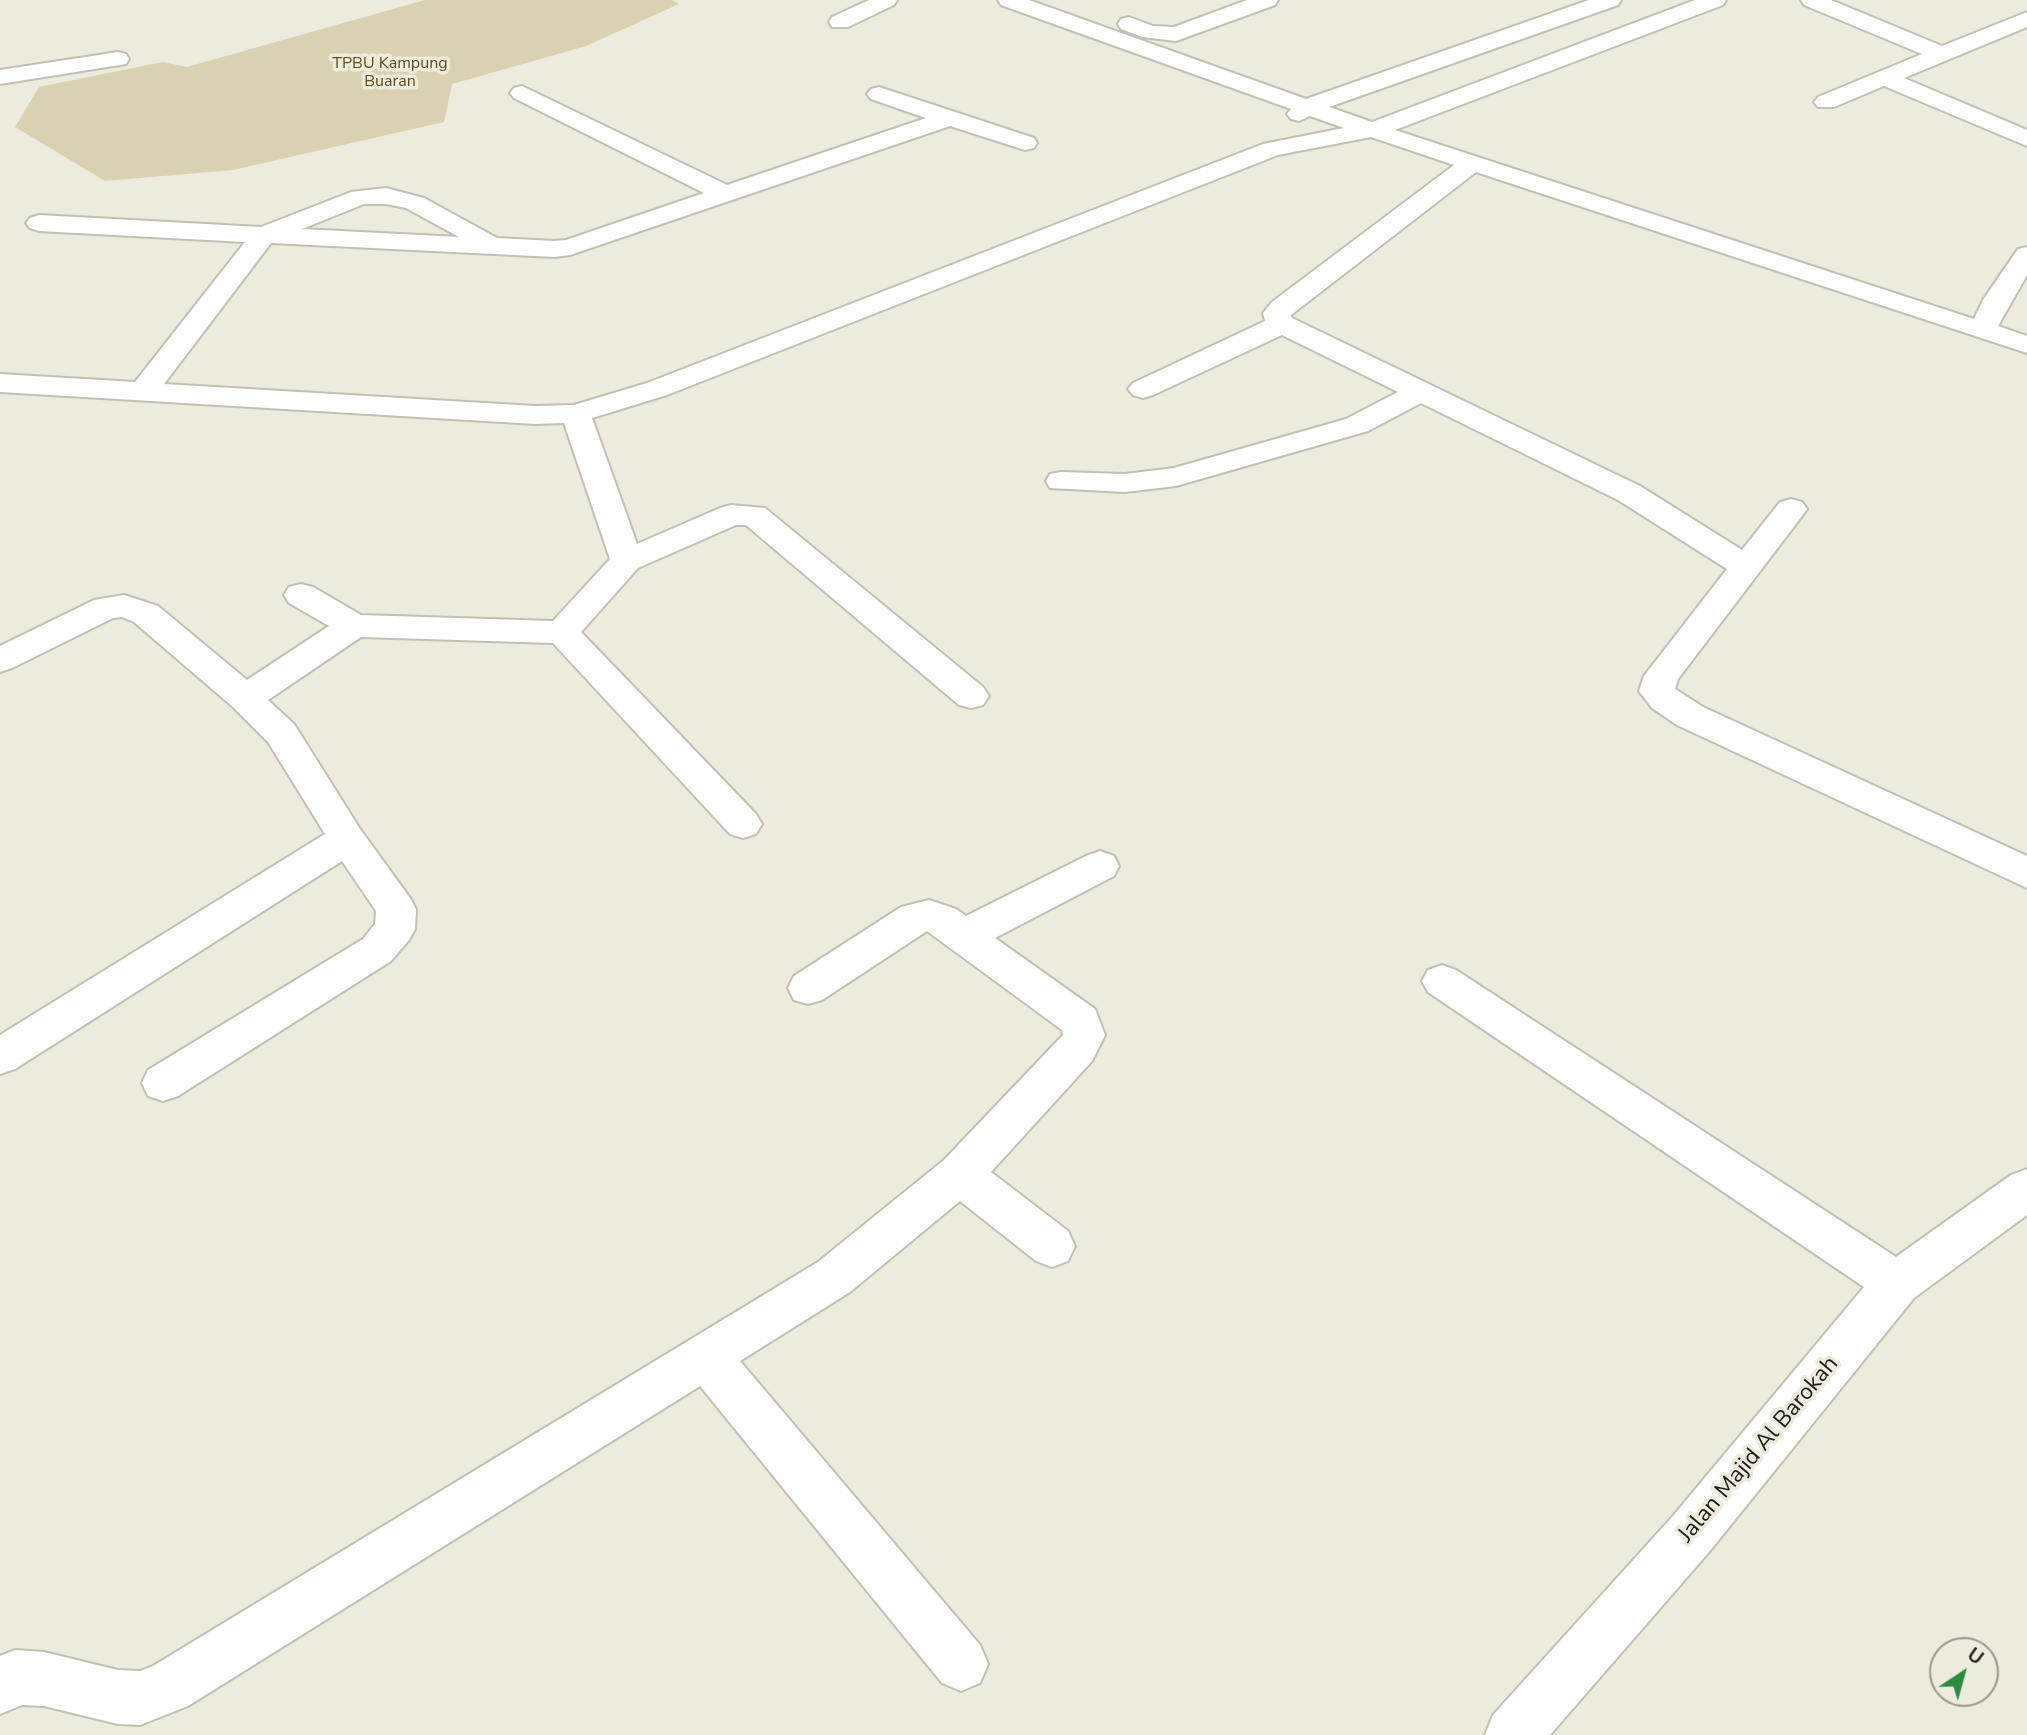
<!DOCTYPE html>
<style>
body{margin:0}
#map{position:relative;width:2027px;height:1735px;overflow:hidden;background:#edeade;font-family:"Nunito Sans",sans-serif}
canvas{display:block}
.north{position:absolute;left:1929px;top:1637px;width:70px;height:70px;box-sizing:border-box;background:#edeade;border:2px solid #9a988f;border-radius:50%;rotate:36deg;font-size:19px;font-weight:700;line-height:28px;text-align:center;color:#1d1c18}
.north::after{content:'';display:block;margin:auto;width:24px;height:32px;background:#2b8b3e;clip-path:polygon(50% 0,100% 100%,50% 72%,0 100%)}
</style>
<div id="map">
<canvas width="2027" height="1735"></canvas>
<div class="north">U</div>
</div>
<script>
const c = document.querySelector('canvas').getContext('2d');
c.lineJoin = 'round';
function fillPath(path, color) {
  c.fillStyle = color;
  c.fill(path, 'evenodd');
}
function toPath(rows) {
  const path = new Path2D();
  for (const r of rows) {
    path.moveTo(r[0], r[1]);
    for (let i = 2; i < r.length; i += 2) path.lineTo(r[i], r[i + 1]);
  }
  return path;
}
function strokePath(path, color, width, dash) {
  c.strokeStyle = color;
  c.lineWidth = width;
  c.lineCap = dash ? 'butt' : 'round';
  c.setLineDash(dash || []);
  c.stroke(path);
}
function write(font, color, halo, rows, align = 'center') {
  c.font = font + ' "Nunito Sans",sans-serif';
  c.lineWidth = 7;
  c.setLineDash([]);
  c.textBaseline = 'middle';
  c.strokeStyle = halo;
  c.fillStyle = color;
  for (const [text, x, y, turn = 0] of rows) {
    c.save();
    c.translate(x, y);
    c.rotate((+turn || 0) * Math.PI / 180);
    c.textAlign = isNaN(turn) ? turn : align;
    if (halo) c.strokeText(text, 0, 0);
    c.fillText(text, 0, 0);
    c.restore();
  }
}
fillPath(toPath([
 [425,0,672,0,679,4,586,46,452,84,444,122,233,170,105,181,15,127,39,87,163,62,187,67]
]), '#dad0b2');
const minor = toPath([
 [869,0,897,0,894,5,848,27,832,27,829,22,832,17,869,0],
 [998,0,1029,0,1306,99,1589,0,1621,0,1618,5,1329,107,1372,122,1695,0,1726,0,1723,5,1395,130,1974,319,1983,300,2018,249,2027,247,2027,275,1998,326,2027,336,2027,353,1476,172,1291,315,1292,318,1640,486,1742,550,1780,502,1791,499,1802,502,1807,509,1802,516,1678,679,1675,689,1703,707,2027,856,2027,888,1677,725,1652,708,1639,691,1644,676,1727,569,1618,500,1421,403,1368,431,1176,486,1125,492,1050,488,1046,481,1050,474,1061,472,1125,474,1174,468,1346,419,1398,392,1282,335,1153,395,1143,398,1133,395,1128,389,1133,383,1265,321,1263,313,1272,302,1454,165,1371,137,1278,155,667,395,592,418,637,544,720,508,731,505,765,508,983,687,989,696,983,705,971,708,959,705,746,525,736,525,638,568,581,632,756,814,762,824,756,834,743,838,730,834,553,643,361,637,268,700,294,724,360,829,410,898,416,909,415,929,409,940,391,961,178,1096,163,1101,148,1096,142,1083,148,1070,363,939,375,924,376,911,342,861,15,1069,0,1074,0,1035,325,834,268,742,233,707,134,622,122,617,113,618,12,668,0,672,0,646,94,600,124,595,158,606,247,680,329,626,289,603,284,595,289,587,301,584,313,587,361,615,553,621,610,559,564,423,535,424,0,392,0,374,135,382,245,242,39,231,30,228,26,223,30,218,39,215,261,227,351,192,386,188,424,198,497,238,554,241,566,240,704,193,514,98,510,93,514,88,522,86,727,185,926,118,871,99,867,94,871,89,879,87,1034,138,1037,143,1034,148,1025,150,950,126,570,255,554,257,271,243,164,384,535,406,574,405,647,383,1263,144,1344,128,1310,116,1299,121,1291,119,1287,114,1291,109,1001,5,998,0],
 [364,204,386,204,406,208,459,237,302,229,364,204],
 [1247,0,1278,0,1275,5,1176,41,1142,37,1121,29,1118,24,1121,19,1129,17,1153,26,1174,27,1247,0],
 [1801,0,1831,0,1942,46,2027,12,2027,27,1904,78,2027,130,2027,146,1884,86,1834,107,1818,107,1814,102,1818,97,1922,54,1804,5,1801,0],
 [118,52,126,54,129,59,126,64,0,84,0,70,118,52],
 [1100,851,1114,856,1119,866,1114,876,995,938,1095,1009,1105,1035,1092,1061,991,1172,1068,1231,1075,1246,1068,1261,1052,1267,1036,1261,960,1201,850,1292,740,1361,980,1645,988,1664,980,1683,961,1691,942,1683,700,1386,188,1706,140,1725,118,1724,44,1706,22,1705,0,1714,0,1656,15,1650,44,1652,118,1670,140,1671,153,1666,818,1262,944,1160,1063,1035,1062,1030,927,931,822,1000,808,1004,794,1000,788,988,794,976,901,907,929,900,956,909,966,916,1086,856,1100,851],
 [1442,965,1456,970,1896,1257,2011,1175,2027,1169,2027,1215,1914,1298,1709,1552,1550,1735,1485,1735,1493,1715,1673,1516,1864,1287,1428,992,1422,981,1428,970,1442,965]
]);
strokePath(minor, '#c2bfb4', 4);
fillPath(minor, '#fff');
write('16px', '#5d4d19', '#edeade', [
 ["TPBU Kampung",390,64],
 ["Buaran",390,82]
]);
write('23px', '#1d1c18', '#edeade', [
 ["Jalan Majid Al Barokah",1759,1450,-50]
]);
</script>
